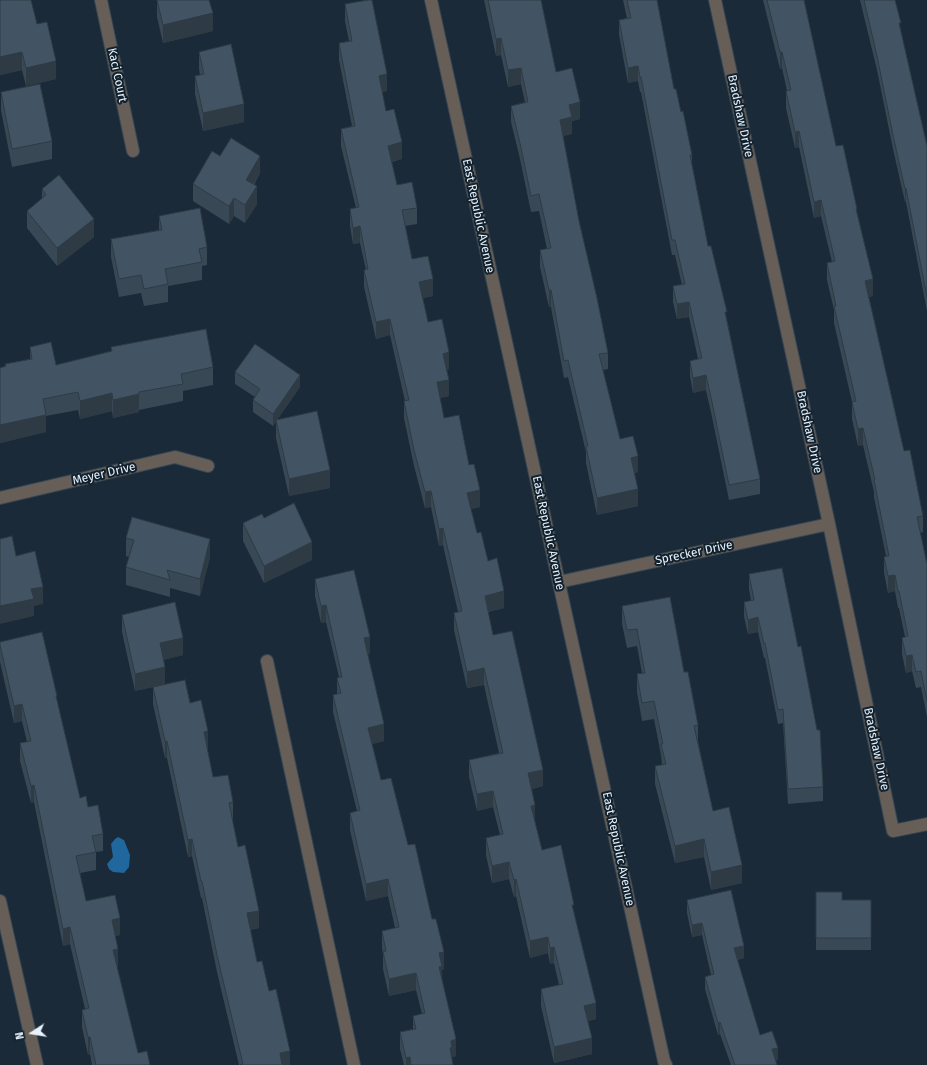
<!DOCTYPE html>
<style>
body{margin:0}
#map{position:relative;width:927px;height:1065px;overflow:hidden;background:#1a2a38;font-family:"Fira Sans",sans-serif}
canvas{display:block}
.north{position:absolute;left:12px;top:1013px;width:40px;height:40px;-webkit-text-stroke:3px #11212e;paint-order:stroke;rotate:258deg;font-size:11px;font-weight:700;line-height:16px;text-align:center;color:#e8f2fc}
.north::after{content:'';display:block;margin:auto;width:14px;height:18px;background:#e8f2fc;clip-path:polygon(50% 0,100% 100%,50% 72%,0 100%)}
</style>
<div id="map">
<canvas width="927" height="1065"></canvas>
<div class="north">N</div>
</div>
<script>
const c = document.querySelector('canvas').getContext('2d');
c.lineJoin = 'round';
function fillPath(path, color) {
  c.fillStyle = color;
  c.fill(path, 'evenodd');
}
function toPath(rows) {
  const path = new Path2D();
  for (const r of rows) {
    path.moveTo(r[0], r[1]);
    for (let i = 2; i < r.length; i += 2) path.lineTo(r[i], r[i + 1]);
  }
  return path;
}
function strokePath(path, color, width, dash) {
  c.strokeStyle = color;
  c.lineWidth = width;
  c.lineCap = dash ? 'butt' : 'round';
  c.setLineDash(dash || []);
  c.stroke(path);
}
function write(font, color, halo, rows, align = 'center') {
  c.font = font + ' "Fira Sans",sans-serif';
  c.lineWidth = 4;
  c.setLineDash([]);
  c.textBaseline = 'middle';
  c.strokeStyle = halo;
  c.fillStyle = color;
  for (const [text, x, y, turn = 0] of rows) {
    c.save();
    c.translate(x, y);
    c.rotate((+turn || 0) * Math.PI / 180);
    c.textAlign = isNaN(turn) ? turn : align;
    if (halo) c.strokeText(text, 0, 0);
    c.fillText(text, 0, 0);
    c.restore();
  }
}
fillPath(toPath([
 [118,837,124,840,130,855,129,867,124,873,113,872,109,869,107,864,113,857,111,844,115,839]
]), '#1f679c');
const street = toPath([
 [101,0,133,151],
 [431,0,664,1061,666,1065],
 [715,0,829,524,893,831,927,824],
 [0,498,175,457,208,466],
 [559,582,829,524],
 [267,661,354,1065],
 [0,901,37,1065]
]);
strokePath(street, '#374653', 14);
strokePath(street, '#665e57', 12);
fillPath(toPath([
 [157,0,213,31,163,43,157,17],
 [484,0,541,0,556,72,580,119,572,121,572,134,563,136,579,221,608,353,608,369,603,370,620,439,638,472,634,473,638,506,597,515,586,463,586,452,568,377,564,378,551,307,549,307,540,267,540,250,547,249,539,211,531,212,520,159,511,122,511,106,525,102,521,84,508,87,501,55,496,56],
 [623,0,657,0,674,89,692,155,692,164,708,246,727,320,760,479,760,494,729,500,712,417,706,390,693,393,690,376,690,361,698,359,689,317,677,319,673,302,673,286,682,285,675,255,672,255,641,92,640,92,638,81,628,83,619,35,619,20,627,18],
 [763,0,804,0,836,146,857,215,873,296,869,297,904,451,923,516,923,532,920,533,927,564,927,717,921,687,916,688,912,671,906,673,902,654,902,638,905,637,899,608,898,608,895,591,888,593,884,573,884,557,886,556,874,497,874,492,863,445,858,446,852,419,852,402,834,323,834,310,827,280,827,263,832,262,821,216,814,218,799,147,795,148,786,108,786,91,787,91,782,68,780,69],
 [860,0,895,0,901,31,927,146,927,311,906,202,905,202,893,149,877,70],
 [345,4,387,91,382,92,386,111,402,159,392,162,397,185,417,208,417,224,405,226,412,259,433,296,423,298,428,322,449,369,446,370,449,396,440,398,444,418,469,465,480,507,471,509,477,533,488,561,504,608,488,612,493,635,543,786,532,789,535,821,542,850,574,911,596,1019,588,1021,592,1054,554,1063,541,1006,541,989,559,985,554,963,550,964,548,953,530,958,516,896,514,897,509,879,492,883,486,855,486,838,500,835,493,807,477,811,469,777,469,760,499,753,484,685,467,688,454,630,454,613,458,612,443,545,439,546,431,507,425,508,414,466,404,418,404,401,405,401,390,335,376,339,364,287,364,270,366,270,360,243,353,244,350,226,350,209,356,208,341,146,341,129,352,126,339,60,339,43,349,41,345,21],
 [37,24,56,79,26,86,22,70,0,75],
 [199,52,244,122,203,131,195,94,195,76,200,75,199,69],
 [1,92,52,141,52,159,12,167,1,110],
 [220,156,260,173,254,185,257,204,245,223,234,216,229,224,193,201,193,184],
 [42,189,94,237,57,266,27,228,27,211,42,199],
 [159,216,207,247,207,265,202,266,202,280,168,286,168,302,144,306,141,293,119,297,111,257,111,239,159,230],
 [30,347,56,365,111,352,111,347,213,367,213,385,183,391,183,401,139,410,139,412,113,418,112,411,80,419,78,410,46,416,46,432,0,443,0,368,5,366,5,364,30,359],
 [235,372,300,387,277,420,330,488,289,496,276,438,276,422,273,426,253,412,253,400,255,397,235,384],
 [264,518,312,560,264,583,243,541,243,523],
 [126,538,210,557,200,596,170,588,170,597,126,585,126,567,129,557,126,556],
 [749,574,823,787,823,801,788,804,783,723,778,724,765,658,764,658,758,632,748,634,744,617,744,602,751,601,749,589],
 [315,579,370,654,368,654,384,741,372,744,381,780,408,845,444,969,442,970,442,978,456,1056,452,1057,453,1065,404,1065,400,1049,400,1032,413,1029,413,1016,422,1014,416,990,389,996,383,969,383,954,382,948,382,931,395,928,388,896,366,901,350,830,350,813,357,811,333,712,333,695,337,694,337,678,339,677,326,622,321,623,315,596],
 [622,606,684,672,698,725,698,741,713,811,742,883,711,890,704,857,675,863,655,784,655,766,662,765,661,755,654,719,642,721,637,692,637,674,642,673,637,646,627,648,622,624],
 [122,615,183,655,163,660,165,684,190,703,208,748,207,749,213,777,233,802,233,819,232,819,238,847,259,928,250,930,257,962,269,991,290,1065,239,1065,217,972,202,898,201,898,192,856,188,857,167,758,165,758,153,704,153,687,135,691,122,632],
 [0,642,57,701,80,798,88,807,103,834,103,851,96,852,96,870,80,873,86,901,120,935,115,936,118,966,117,967,138,1053,150,1065,92,1065,90,1054,88,1055,82,1027,82,1010,85,1009,70,944,63,946,34,802,31,803,20,761,20,743,27,742,22,721,14,723,0,662],
 [816,892,842,900,871,900,871,950,816,950],
 [687,900,744,958,737,960,760,1035,778,1060,776,1060,777,1065,731,1065,720,1034,718,1035,705,989,705,977,711,975,702,935,692,937,687,913]
]), '#394855');
fillPath(toPath([
 [213,13,213,31,163,43,163,25],
 [501,38,501,55,496,56,496,39],
 [22,52,22,70,0,75,0,57],
 [780,52,782,52,782,68,780,69],
 [56,61,56,79,26,86,26,68],
 [638,66,638,81,628,83,628,68],
 [521,68,521,84,508,87,508,70],
 [387,74,387,91,379,92,379,76],
 [580,102,580,119,572,121,572,134,560,136,560,120,569,105],
 [244,104,244,122,203,131,203,113],
 [799,131,799,147,795,148,795,132],
 [402,142,402,159,388,162,388,146],
 [260,156,260,173,246,197,246,180],
 [257,186,257,204,245,223,245,205],
 [906,188,906,202,905,202,905,189],
 [234,198,234,216,229,224,229,206],
 [821,200,821,216,814,218,814,202],
 [94,219,94,237,57,266,57,248],
 [360,226,360,243,353,244,353,228],
 [433,279,433,296,419,299,419,282],
 [873,279,873,296,865,298,865,281],
 [549,290,551,290,551,307,549,307],
 [689,302,689,317,677,319,677,304],
 [390,319,390,335,376,339,376,322],
 [449,352,449,369,443,370,443,354],
 [300,375,300,387,273,426,273,414],
 [706,375,706,390,693,393,693,378],
 [449,380,449,396,437,399,437,382],
 [112,393,112,411,80,419,80,401],
 [139,394,139,412,113,418,113,400],
 [46,415,46,432,0,443,0,425],
 [863,428,863,445,858,446,858,429],
 [638,456,638,472,631,474,631,458],
 [330,470,330,488,289,496,289,479],
 [638,489,638,506,597,515,597,498],
 [480,490,480,507,467,510,467,493],
 [431,491,431,507,425,508,425,492],
 [443,528,443,545,439,546,439,529],
 [210,539,210,557,200,596,200,579],
 [312,542,312,560,264,583,264,566],
 [895,575,895,591,888,593,888,576],
 [43,587,43,604,34,606,34,616,0,624,0,606,31,589],
 [504,591,504,608,485,612,485,596],
 [326,605,326,622,321,623,321,606],
 [758,617,758,632,748,634,748,620],
 [370,637,370,654,364,655,364,638],
 [183,638,183,655,160,661,160,643],
 [912,655,912,671,906,673,906,656],
 [165,667,165,684,135,691,135,674],
 [484,668,484,685,467,688,467,672],
 [22,704,22,721,14,723,14,706],
 [384,724,384,741,368,745,368,728],
 [208,731,208,748,204,749,204,732],
 [165,741,167,741,167,758,165,758],
 [543,770,543,786,528,790,528,773],
 [34,785,34,802,31,803,31,786],
 [493,791,493,807,477,811,477,794],
 [535,805,535,821,531,822,531,806],
 [192,839,192,856,188,857,188,840],
 [704,839,704,857,675,863,675,846],
 [509,862,509,879,492,883,492,866],
 [742,865,742,883,711,890,711,872],
 [388,879,388,896,366,901,366,884],
 [516,879,516,896,514,897,514,880],
 [259,911,259,928,247,930,247,913],
 [120,918,120,935,112,937,112,920],
 [702,923,702,935,692,937,692,925],
 [70,927,70,944,63,946,63,929],
 [548,937,548,953,530,958,530,941],
 [744,946,744,958,734,960,734,948],
 [554,947,554,963,550,964,550,948],
 [118,949,118,966,113,967,113,950],
 [444,952,444,969,442,970,442,984,439,984,439,953],
 [416,973,416,990,389,996,389,979],
 [596,1003,596,1019,584,1022,584,1006],
 [720,1022,720,1034,718,1035,718,1023],
 [88,1037,90,1037,90,1054,88,1055],
 [592,1038,592,1054,554,1063,554,1047],
 [456,1039,456,1056,452,1057,452,1064,450,1048,451,1041],
 [778,1048,778,1060,772,1061,772,1049],
 [290,1051,290,1065,280,1065,280,1053],
 [410,1057,410,1065,406,1065,406,1058]
]), '#2e3b45');
const building = toPath([
 [0,0,31,0,37,24,47,22,56,61,26,68,22,52,0,57,0,0],
 [157,0,209,0,213,13,163,25,157,0],
 [368,0,372,0,387,74,379,76,386,111,394,109,402,142,388,146,397,185,412,182,417,208,402,210,412,259,428,256,433,279,419,282,428,322,442,319,449,352,443,354,449,380,437,382,444,418,459,415,469,465,474,464,480,490,467,493,477,533,481,532,488,561,497,558,504,591,485,596,493,635,512,631,543,770,528,773,535,805,531,806,542,850,561,845,574,905,572,905,596,1003,584,1006,592,1038,554,1047,541,989,563,984,554,947,550,948,548,937,530,941,516,879,514,880,509,862,492,866,486,838,503,834,493,791,477,794,469,760,503,753,484,668,467,672,454,613,462,611,443,528,439,529,431,491,425,492,414,450,404,401,409,400,390,319,376,322,364,270,368,269,360,226,353,228,350,209,359,207,341,129,355,126,339,43,352,41,345,4,368,0],
 [488,0,541,0,556,72,572,68,580,102,569,105,572,117,560,120,579,221,597,298,608,353,599,354,620,439,633,436,638,456,631,458,638,489,597,498,586,447,588,446,568,360,564,361,551,290,549,290,540,250,551,248,539,194,531,196,520,143,511,106,528,102,521,68,508,70,501,38,496,39,488,0],
 [627,0,657,0,674,89,676,89,681,112,683,111,692,155,690,155,708,246,711,246,727,312,725,312,760,479,729,485,712,402,706,375,693,378,690,361,702,358,689,302,677,304,673,286,685,284,675,240,672,240,641,77,640,77,638,66,628,68,619,20,631,18,627,0],
 [767,0,804,0,836,146,843,145,857,209,856,209,873,279,865,281,904,451,910,450,923,516,917,517,927,564,927,701,921,671,916,672,912,655,906,656,902,638,908,636,899,591,898,591,895,575,888,576,884,557,889,556,874,480,875,480,863,428,858,429,852,402,856,401,834,306,836,306,827,263,835,261,821,200,814,202,799,131,795,132,786,91,791,90,782,52,780,52,767,0],
 [864,0,895,0,901,23,899,23,927,146,927,297,906,188,905,189,893,135,877,56,864,0],
 [231,44,244,104,203,113,195,76,204,74,199,52,231,44],
 [40,84,52,141,12,149,1,92,40,84],
 [231,138,260,156,246,180,257,186,245,205,234,198,229,206,193,184,212,151,220,156,231,138],
 [59,175,94,219,57,248,27,211,46,195,42,189,59,175],
 [200,208,207,247,199,249,202,262,165,269,168,284,144,289,141,275,119,279,111,239,162,230,159,216,200,208],
 [206,329,213,367,181,374,183,384,139,392,139,394,113,400,112,393,80,401,78,392,43,399,46,415,0,425,0,368,6,366,5,364,32,359,30,347,51,342,56,365,112,351,111,347,206,329],
 [255,344,300,375,273,414,253,400,260,389,235,372,255,344],
 [317,411,330,470,289,479,276,420,317,411],
 [294,503,312,542,264,566,243,523,262,514,264,518,294,503],
 [132,517,210,539,200,579,167,570,170,580,126,567,134,540,126,538,132,517],
 [12,536,16,556,35,551,43,587,31,589,34,599,0,606,0,539,12,536],
 [782,568,798,647,801,646,817,730,820,730,823,787,788,789,783,709,778,710,765,643,764,644,758,617,748,620,744,602,754,600,749,574,782,568],
 [354,570,370,637,364,638,384,724,368,728,381,780,391,778,408,845,415,844,432,919,436,919,444,952,439,953,442,966,439,967,456,1039,451,1041,452,1047,450,1048,453,1065,411,1065,410,1057,406,1058,400,1032,416,1029,413,1016,425,1013,416,973,389,979,383,952,386,951,382,931,399,927,388,879,366,884,350,813,360,810,333,695,341,693,337,678,342,677,326,605,321,606,315,579,354,570],
 [670,597,684,672,688,672,698,725,694,726,713,811,729,807,742,865,711,872,704,839,675,846,655,766,666,764,661,744,663,744,654,701,642,703,637,674,645,673,637,629,627,630,622,606,670,597],
 [175,602,183,638,160,643,165,667,135,674,122,615,175,602],
 [42,632,57,696,56,696,80,798,86,796,88,807,98,805,103,834,92,836,96,852,76,856,86,901,115,895,120,918,112,920,118,949,113,950,138,1053,147,1051,150,1065,96,1065,90,1037,88,1037,82,1010,89,1008,70,927,63,929,34,785,31,786,20,743,31,741,22,704,14,706,0,645,0,642,42,632],
 [185,680,190,703,201,700,208,731,204,732,213,777,228,775,233,802,229,803,238,847,245,845,259,911,247,913,257,962,262,961,269,991,276,989,290,1051,280,1053,282,1065,240,1065,243,1064,217,955,202,881,201,881,192,839,188,840,167,741,165,741,153,687,185,680],
 [731,890,744,946,734,948,760,1035,772,1031,778,1048,772,1049,777,1065,735,1065,720,1022,718,1023,705,977,714,974,702,923,692,925,687,900,731,890],
 [816,892,842,892,842,900,871,900,871,938,816,938,816,892]
]);
fillPath(building, '#425463');
strokePath(building, '#2e3b45', 1);
write('12px', '#e8f2fc', '#11212e', [
 ["Kaci Court",117,75,78],
 ["Bradshaw Drive",740,116,78],
 ["East Republic Avenue",478,216,78],
 ["Bradshaw Drive",809,432,78],
 ["Meyer Drive",104,474,-13],
 ["East Republic Avenue",548,533,78],
 ["Sprecker Drive",694,553,-12],
 ["Bradshaw Drive",876,749,78],
 ["East Republic Avenue",618,849,78]
]);
</script>
